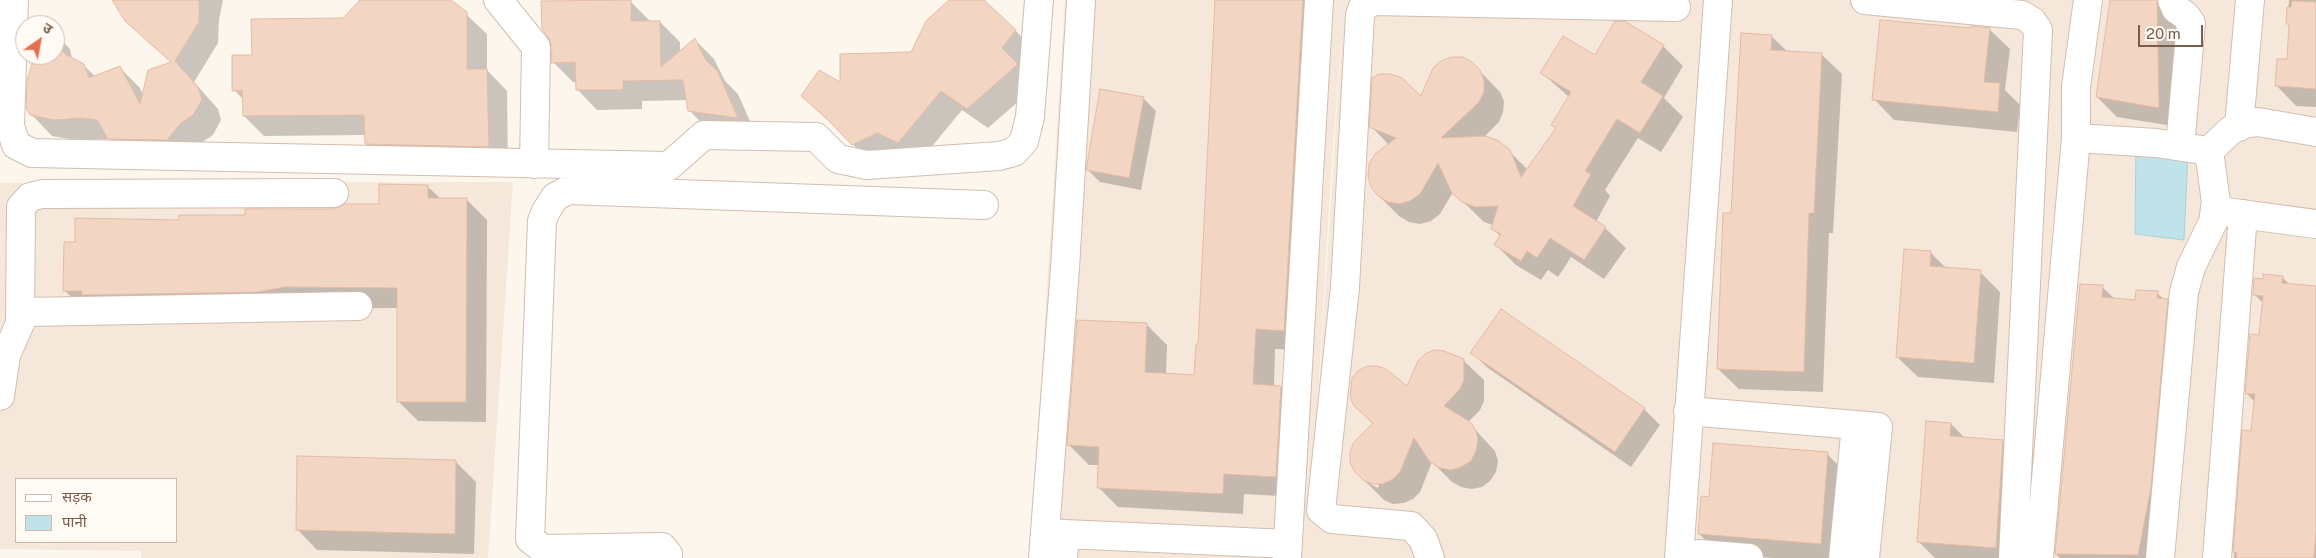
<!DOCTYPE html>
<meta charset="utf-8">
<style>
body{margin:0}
#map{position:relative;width:2316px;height:558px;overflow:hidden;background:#fdf6ec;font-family:"Public Sans","Noto Sans Devanagari",sans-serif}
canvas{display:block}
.legend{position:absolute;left:15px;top:478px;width:162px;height:65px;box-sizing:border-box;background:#fffaf3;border:1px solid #cabbb1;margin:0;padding:6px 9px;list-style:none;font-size:15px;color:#7a5c4d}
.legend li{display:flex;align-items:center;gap:10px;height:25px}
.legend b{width:25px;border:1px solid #cabbb1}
.north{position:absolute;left:15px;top:15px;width:50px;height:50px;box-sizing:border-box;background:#fffaf3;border:1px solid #cabbb1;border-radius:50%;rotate:33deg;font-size:14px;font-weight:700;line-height:20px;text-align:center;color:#7a5c4d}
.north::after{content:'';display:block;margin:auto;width:18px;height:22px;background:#e76f51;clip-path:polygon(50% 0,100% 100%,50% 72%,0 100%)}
.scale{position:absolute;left:2138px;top:25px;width:65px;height:22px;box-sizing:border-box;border:2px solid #7a5c4d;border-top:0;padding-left:6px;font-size:15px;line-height:18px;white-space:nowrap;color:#7a5c4d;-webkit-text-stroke:4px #fffaf3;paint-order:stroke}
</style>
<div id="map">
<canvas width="2316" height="558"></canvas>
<ul class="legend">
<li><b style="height:6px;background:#fff"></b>सड़क</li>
<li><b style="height:14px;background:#bfe3e8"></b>पानी</li>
</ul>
<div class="north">उ</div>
<div class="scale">20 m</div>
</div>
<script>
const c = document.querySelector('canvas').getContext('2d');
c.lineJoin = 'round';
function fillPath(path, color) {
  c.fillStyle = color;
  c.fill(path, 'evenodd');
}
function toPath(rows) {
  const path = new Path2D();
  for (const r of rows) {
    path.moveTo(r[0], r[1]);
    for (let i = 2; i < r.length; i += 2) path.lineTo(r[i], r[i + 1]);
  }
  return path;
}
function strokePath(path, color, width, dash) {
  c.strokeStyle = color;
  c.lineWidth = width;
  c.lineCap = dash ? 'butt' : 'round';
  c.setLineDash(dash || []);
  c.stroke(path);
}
fillPath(toPath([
 [1065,0,2316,0,2316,558,1030,558],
 [1343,12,1315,450,1330,190],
 [513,182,488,558,141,558,141,551,0,549,0,183],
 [16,479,176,479,176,542,16,542]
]), '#f5e8da');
const water = toPath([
 [2136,145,2188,152,2184,240,2135,234,2136,145]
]);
fillPath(water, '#bfe3e8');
strokePath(water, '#a5d3da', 1);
fillPath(toPath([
 [115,0,223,0,219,20,218,43,194,82,218,109,221,120,213,135,201,143,130,159,110,139,75,140,52,136,32,115,34,63,29,55,55,55,55,34,70,49,72,58,83,65,96,77,119,67,140,88,143,95,172,63,147,41],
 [362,0,451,0,487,34,487,70,507,91,508,166,386,164,366,144,366,135,264,136,244,116,244,100,234,90,253,56,343,19],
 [950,0,982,0,1015,30,1035,51,1037,85,988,128,962,110,919,162,873,164,803,96,842,84,912,54],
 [1216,0,1315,0,1304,350,1275,349,1274,386,1281,387,1301,407,1296,497,1244,494,1243,514,1118,507,1098,487,1099,465,1089,465,1069,445,1147,325,1167,345,1166,375,1195,376,1200,345],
 [2111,0,2176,0,2179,127,2117,117,2097,97],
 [2289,0,2316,0,2316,107,2296,106,2276,85,2288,61,2290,26,2287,23],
 [630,1,651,22,660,22,680,42,680,52,694,39,714,59,725,81,738,94,757,137,709,131,689,110,687,100,642,101,642,109,597,110,577,89,577,82,573,82,553,62],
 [1989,29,2010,49,2005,90,2020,105,2017,132,1894,120,1874,99,1971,30],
 [1771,36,1788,52,1821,54,1842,74,1833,233,1829,233,1823,392,1739,389,1718,369,1732,214],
 [1663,46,1683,66,1664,98,1683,117,1661,152,1638,138,1605,190,1610,196,1596,222,1605,228,1626,248,1604,279,1571,257,1558,277,1548,270,1541,280,1516,265,1496,245,1501,237,1492,228,1493,225,1484,222,1453,192,1440,214,1431,221,1420,224,1409,222,1399,216,1379,196,1389,145,1371,126,1421,98,1472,63,1500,92,1504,101,1503,112,1499,122,1483,138,1509,151,1528,170,1557,129,1552,125,1569,97,1542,73,1595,56],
 [1143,98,1156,111,1141,190,1100,182,1088,170],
 [427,186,441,199,467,200,487,220,486,422,418,421,398,401,398,308,85,310,64,290,76,244,180,221,380,205],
 [1930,252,1947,269,1980,272,2000,292,1994,383,1918,377,1897,357],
 [2282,277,2291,286,2316,287,2316,558,2234,558,2243,432,2252,432,2255,402,2246,393,2261,336,2264,304,2254,294,2264,280],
 [2102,287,2115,299,2136,301,2157,293,2187,320,2161,558,2060,558,2056,554],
 [1501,311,1644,409,1660,425,1631,467,1488,368,1472,353],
 [1463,360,1484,380,1484,401,1480,410,1468,422,1495,451,1498,461,1496,472,1490,481,1482,487,1472,489,1461,487,1452,482,1432,462,1420,492,1413,499,1404,503,1393,504,1384,500,1356,472,1373,424,1355,406,1408,388],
 [1370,482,1379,485,1378,488,1370,484],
 [1951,424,1965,438,2002,441,2023,462,2016,558,1935,558,1918,541],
 [1827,454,1847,474,1841,558,1774,558,1720,554,1699,534,1710,498],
 [456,462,476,482,474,554,317,550,297,529]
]), '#0003');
const building = toPath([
 [112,0,199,0,199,22,175,61,198,87,202,100,193,115,181,123,167,140,108,139,97,120,80,118,54,120,30,115,26,108,27,80,32,64,28,55,55,55,55,40,65,54,84,64,89,78,120,66,140,104,148,70,171,62,125,21,112,0],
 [360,0,451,0,467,12,467,69,487,69,489,147,365,144,364,115,243,116,242,90,232,91,232,55,252,55,251,19,343,18,360,0],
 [631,0,631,21,660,21,661,67,695,38,705,59,718,72,738,118,688,111,683,80,623,81,623,90,576,90,575,62,551,63,552,47,548,37,542,29,541,1,631,0],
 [949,0,984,0,1016,30,1002,48,1018,64,967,109,941,91,898,143,877,133,852,145,828,120,801,96,819,70,840,82,840,54,911,52,926,21,949,0],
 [1215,0,1303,0,1284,331,1256,329,1253,384,1281,386,1276,477,1224,474,1223,494,1097,488,1099,447,1067,445,1077,320,1147,323,1145,372,1194,375,1196,344,1198,344,1215,0],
 [2110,0,2157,0,2159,108,2096,97,2110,0],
 [2292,1,2316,2,2316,89,2275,86,2277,59,2287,59,2289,24,2286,24,2287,7,2291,7,2292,1],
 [32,19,43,24,44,25,29,25,32,19],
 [1880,20,1970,28,1970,26,1990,28,1984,82,2000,83,1998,112,1872,100,1880,20],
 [1615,21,1626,22,1664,45,1641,82,1663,96,1640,133,1617,119,1585,171,1591,174,1573,206,1606,227,1584,260,1550,238,1537,258,1527,251,1521,261,1494,245,1501,234,1491,229,1498,206,1475,207,1462,202,1452,193,1438,163,1420,194,1410,201,1399,204,1388,202,1378,196,1371,187,1368,176,1369,164,1375,154,1396,138,1369,127,1372,78,1379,74,1391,74,1402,78,1421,96,1433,68,1441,61,1451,57,1462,57,1472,62,1480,70,1484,80,1484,92,1479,102,1441,138,1486,136,1499,141,1510,150,1521,177,1556,128,1551,125,1571,92,1540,73,1563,36,1595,55,1615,21],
 [1741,33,1772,35,1771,50,1822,53,1814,213,1809,213,1804,372,1717,369,1723,213,1731,213,1741,33],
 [1100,89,1144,97,1129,178,1086,170,1100,89],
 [379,184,428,185,428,198,467,198,466,402,397,402,397,288,285,287,258,292,82,295,82,291,63,291,64,242,75,242,75,218,179,220,179,215,245,215,245,209,334,209,345,204,379,204,379,184],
 [1904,249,1931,251,1930,266,1981,270,1974,363,1896,357,1904,249],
 [2263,274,2283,276,2282,283,2316,286,2316,530,2314,558,2236,558,2237,553,2233,552,2242,430,2251,431,2255,394,2245,394,2250,334,2259,335,2263,296,2253,295,2254,278,2263,279,2263,274],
 [2080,284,2103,285,2102,297,2135,300,2136,290,2158,291,2157,298,2168,299,2151,488,2138,555,2055,554,2080,284],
 [1501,309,1645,408,1615,452,1470,353,1501,309],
 [1434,350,1444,351,1464,359,1464,380,1460,389,1444,406,1469,421,1476,430,1478,440,1476,451,1471,461,1461,467,1451,470,1440,468,1430,462,1414,438,1400,472,1393,479,1383,484,1372,484,1363,480,1355,472,1350,463,1350,452,1354,442,1373,423,1354,406,1350,397,1352,378,1358,371,1367,366,1377,366,1386,369,1407,386,1418,361,1425,354,1434,350],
 [1926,421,1951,423,1950,436,2003,440,1996,548,1917,542,1926,421],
 [1713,443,1828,452,1821,544,1698,534,1701,496,1709,497,1713,443],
 [297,456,456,460,455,534,296,530,297,456]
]);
fillPath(building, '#f3d5c3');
strokePath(building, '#e6bba3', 1);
const minor = toPath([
 [14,0,10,126,16,145,32,153,669,166,704,135,816,137,838,159,867,165,999,156,1014,152,1024,141,1030,117,1039,0],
 [498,0,536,47,534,164],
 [1865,0,2022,15,2032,21,2038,30,2013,558],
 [2172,0,2176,9,2185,15,2191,23,2180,146],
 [2239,127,2250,0],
 [2076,138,2156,143,2209,151,2231,130,2244,124,2258,122,2316,132],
 [2226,212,2316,224],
 [20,322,21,207,30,197,42,194,334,193],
 [0,396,6,355,25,312,358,306],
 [1688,411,1856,425],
 [1048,533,1065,534,1063,558],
 [1065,534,1288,544],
 [1699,554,1749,558],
 [668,558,668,554,662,547,543,549,530,539,542,221,546,211,555,197,568,190,984,205],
 [1043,558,1065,268,1081,0],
 [1287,558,1319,0],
 [1430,558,1423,539,1411,526,1332,519,1321,510,1345,287,1360,15,1363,7,1374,1,1676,7],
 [1679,558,1718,0],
 [1843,558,1856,425,1878,427,1865,558],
 [2039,558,2076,138,2076,87,2088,0],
 [2160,558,2184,292,2191,267,2213,222,2216,202,2209,151],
 [2217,558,2243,214]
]);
strokePath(minor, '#d1beb0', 30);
strokePath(minor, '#fff', 28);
</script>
